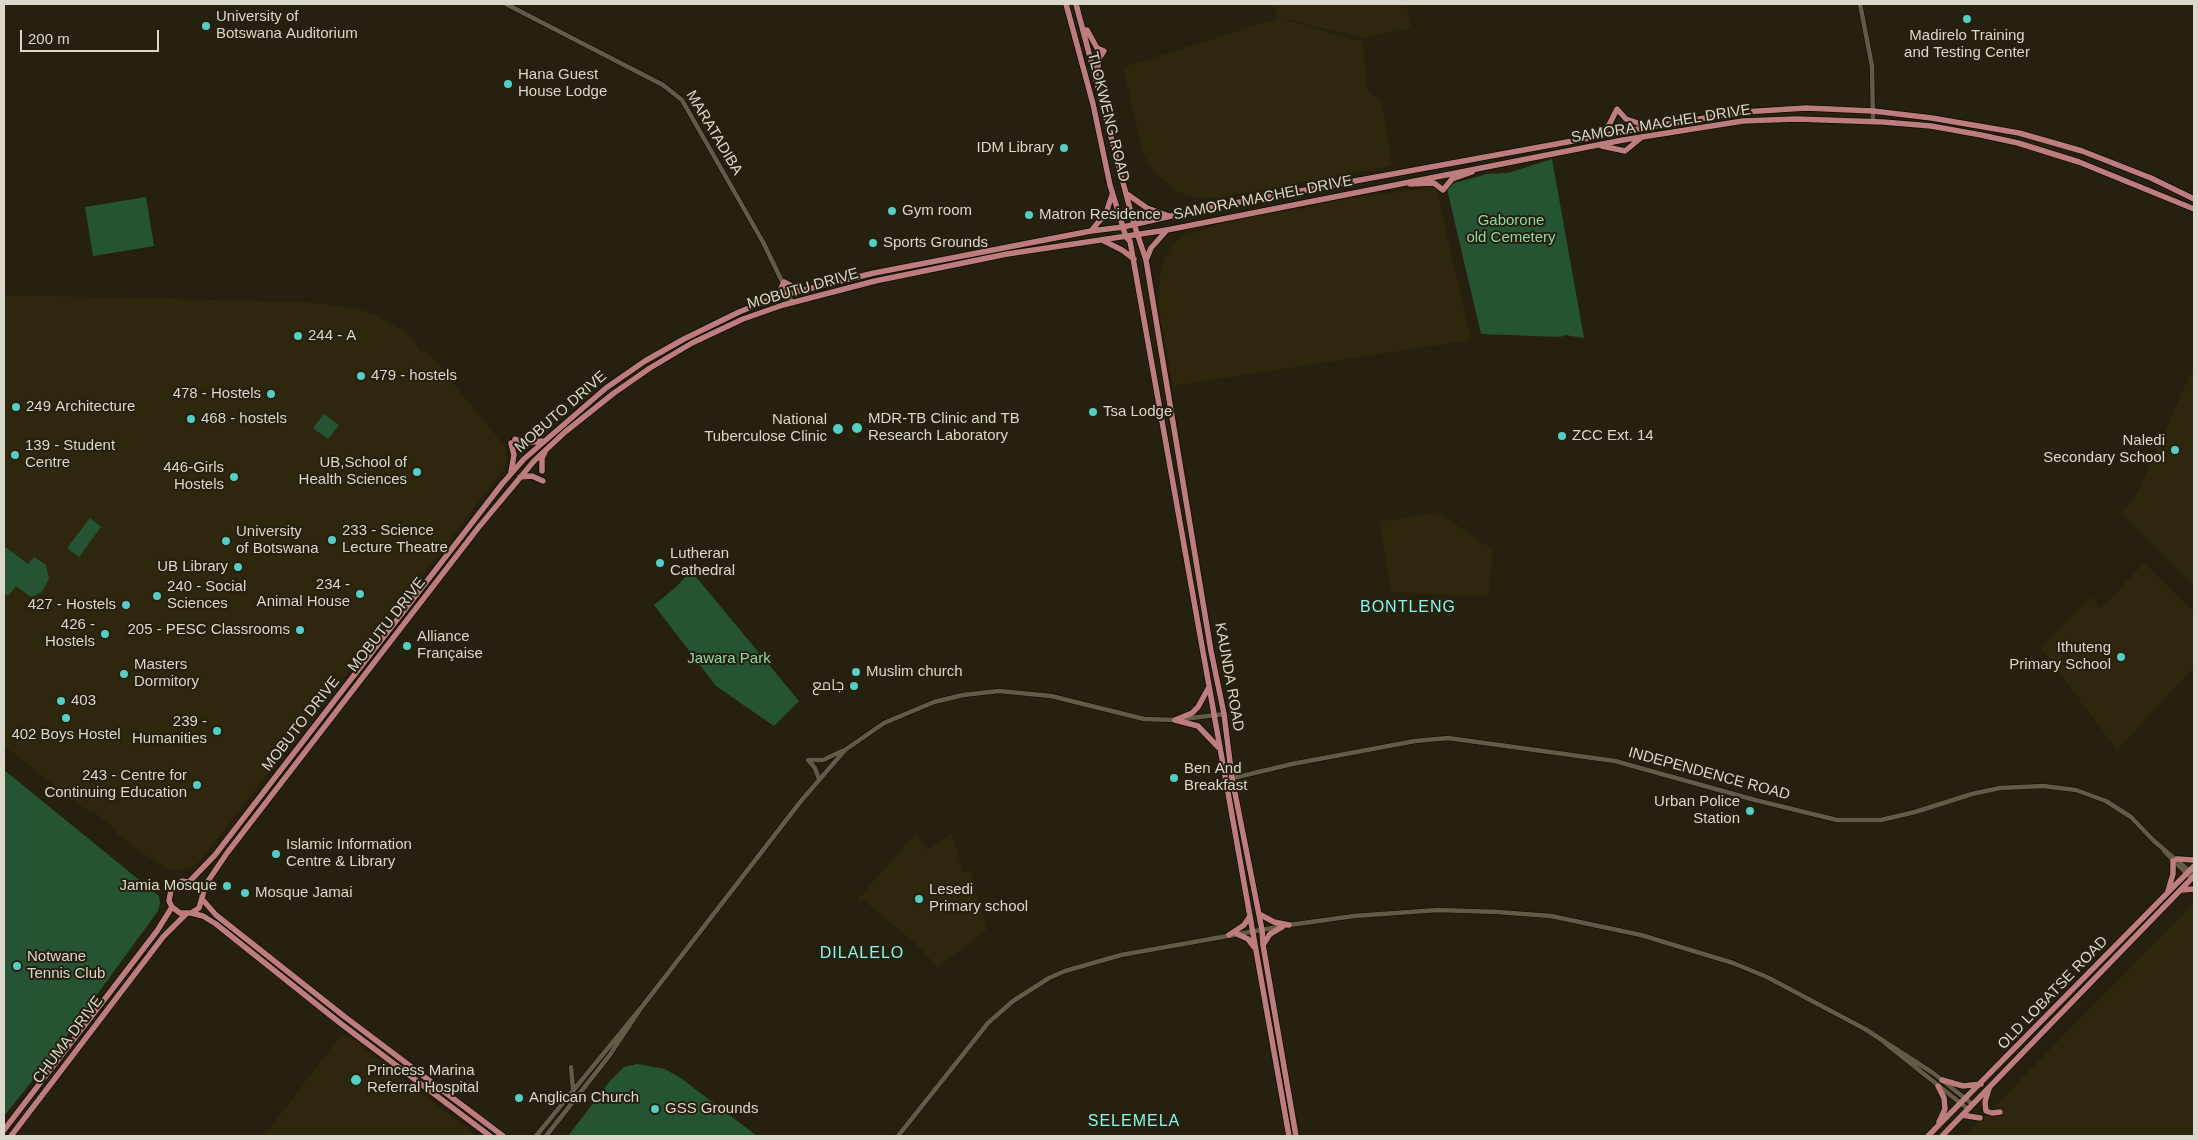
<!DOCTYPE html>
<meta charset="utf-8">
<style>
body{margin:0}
#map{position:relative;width:2198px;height:1140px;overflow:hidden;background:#26200e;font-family:Helvetica,sans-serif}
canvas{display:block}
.frame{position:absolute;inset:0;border:5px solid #dad7cb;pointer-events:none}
.scale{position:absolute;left:20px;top:30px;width:139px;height:22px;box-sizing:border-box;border:2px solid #dad7cb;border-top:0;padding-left:6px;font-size:15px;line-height:18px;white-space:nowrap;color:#dad7cb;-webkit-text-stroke:4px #26200e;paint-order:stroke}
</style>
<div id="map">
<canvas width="2198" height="1140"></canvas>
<div class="frame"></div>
<div class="scale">200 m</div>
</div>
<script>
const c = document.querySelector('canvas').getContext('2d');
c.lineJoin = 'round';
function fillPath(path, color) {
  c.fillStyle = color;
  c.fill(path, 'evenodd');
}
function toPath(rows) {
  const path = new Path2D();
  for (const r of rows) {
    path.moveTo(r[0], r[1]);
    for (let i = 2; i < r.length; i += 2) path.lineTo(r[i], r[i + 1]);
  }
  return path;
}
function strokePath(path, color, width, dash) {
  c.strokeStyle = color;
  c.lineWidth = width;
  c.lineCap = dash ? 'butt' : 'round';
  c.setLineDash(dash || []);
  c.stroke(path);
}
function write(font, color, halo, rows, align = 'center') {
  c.font = font + ' Helvetica,Cairo,sans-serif';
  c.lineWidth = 4;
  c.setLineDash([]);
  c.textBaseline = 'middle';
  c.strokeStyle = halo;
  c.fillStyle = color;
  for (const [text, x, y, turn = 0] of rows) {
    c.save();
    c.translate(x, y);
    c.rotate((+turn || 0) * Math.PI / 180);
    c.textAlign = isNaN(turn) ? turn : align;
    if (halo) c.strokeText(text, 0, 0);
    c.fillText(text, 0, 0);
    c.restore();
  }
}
fillPath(toPath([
 [1272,4,1406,4,1411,28,1364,38,1278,17],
 [1279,18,1363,42,1368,92,1382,102,1392,166,1221,197,1196,198,1178,192,1154,172,1143,153,1123,67],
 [1436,187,1471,340,1173,386,1158,303,1161,269,1166,256,1173,244,1182,237,1236,218,1289,211,1345,199],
 [4,295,306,302,355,308,373,314,405,331,415,342,421,353,427,351,506,448,506,466,391,616,384,617,376,627,375,637,200,861,190,869,170,870,142,853,118,835,111,826,96,814,89,812,4,746],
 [2194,366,2194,586,2121,513,2135,497,2140,487],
 [859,416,866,419,855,440,848,437],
 [1437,512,1493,550,1488,597,1391,592,1379,522],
 [2144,563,2194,612,2194,667,2117,750,2041,648,2090,597,2101,608],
 [916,833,927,850,952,833,963,873,971,871,987,930,938,967,915,943,863,900,858,903,859,898],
 [2194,903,2194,1136,1965,1136],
 [341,1035,349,1037,477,1136,264,1136]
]), '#2e270d');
fillPath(toPath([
 [1552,159,1584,338,1565,335,1560,337,1481,334,1447,189,1451,184,1487,174,1508,173],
 [146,197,154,246,93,256,85,207],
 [324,414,339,425,328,439,313,428],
 [90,518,101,527,79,557,67,548],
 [4,546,28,564,34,557,46,565,49,579,42,592,31,597,16,586,8,596,4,593],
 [691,571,799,701,774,726,716,686,654,605,675,588],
 [4,770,159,896,160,903,158,911,53,1055,4,1116],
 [637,1064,665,1069,682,1079,757,1136,568,1136,610,1081,624,1067]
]), '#255435');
const minor = toPath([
 [506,4,663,85,682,100,763,242,792,302],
 [1860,4,1872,66,1873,122],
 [808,760,823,760,842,751],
 [808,760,815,768,819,779],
 [1229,779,1292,764,1415,741,1448,738,1615,761,1755,800,1837,820,1881,820,1915,812,1972,794,2000,788,2043,786,2076,790,2106,801,2131,817,2154,841,2194,875],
 [2164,851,2189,876],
 [1885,1043,1968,1109],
 [571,1067,573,1089],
 [536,1136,640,1009],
 [546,1136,609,1056,641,1008,801,801,845,750,884,723,934,702,963,695,999,691,1051,696,1144,719,1175,720,1224,714],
 [898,1136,988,1023,1013,1001,1049,978,1065,971,1121,955,1289,925,1354,916,1438,910,1498,912,1551,916,1641,935,1733,963,1767,977,1865,1029,1933,1073,1972,1104]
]);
const major = toPath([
 [1066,4,1093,104,1110,185,1126,237,1130,241,1289,1136],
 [1076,4,1134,224,1146,260,1211,651,1224,714,1232,778,1262,930,1263,945,1296,1136],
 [1084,30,1087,30,1097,48,1104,51,1100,57,1096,75],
 [1598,135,1609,125,1617,109,1626,119,1647,126],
 [1602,146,1625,151,1642,137],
 [1410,184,1434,183,1443,190,1452,179,1472,172],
 [1127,194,1147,208,1169,216],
 [1091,231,1106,213,1112,195],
 [1104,241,1122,250,1134,259],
 [1147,258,1151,248,1167,230],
 [777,297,784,282,798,289],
 [515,439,524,443,542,441],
 [511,443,514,455,511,472],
 [542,471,542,458,545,452],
 [520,477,532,476,543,481],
 [1175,720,1198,726,1218,747],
 [1175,720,1192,713,1198,707,1209,687],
 [2177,859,2194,860],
 [190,881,215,855,502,484,524,459,606,388,645,361,684,339,739,312,779,296,874,273,1091,231,1123,227,1202,209,1649,127,1743,112,1806,108,1873,111,1932,118,2019,133,2082,151,2151,178,2194,199],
 [2182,890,2194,889],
 [2168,891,2173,874,2173,861],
 [202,894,194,883,182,881,171,890,169,901,172,907,180,913,191,913,199,908,206,884,227,853,478,528,534,461,565,432,614,393,650,368,692,343,743,319,783,305,875,281,1007,254,1167,230,1623,140,1743,121,1796,119,1883,122,1931,126,1981,135,2018,143,2079,162,2194,209],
 [202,899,216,915,345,1017,503,1136],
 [191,913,203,916,216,924,340,1023,490,1136],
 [1259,914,1274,922,1289,925],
 [1237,934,1248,939,1254,947],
 [1229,935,1244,925,1250,916],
 [1263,945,1270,934,1282,927],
 [1942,1080,1963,1086,1981,1084],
 [1938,1086,1944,1098,1945,1109,1939,1122],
 [1989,1089,1985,1102,1986,1111,1992,1113,2000,1112],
 [1962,1115,1980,1118],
 [4,1130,157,931,172,907],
 [11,1136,163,937,186,914],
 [1928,1136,2194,866],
 [1942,1136,2194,876]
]);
strokePath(minor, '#0f0a00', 5.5);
strokePath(major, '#0f0a00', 7);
strokePath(minor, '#615b47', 4.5);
strokePath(major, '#bc7d7c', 5.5);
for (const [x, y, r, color] of [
 [1967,19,5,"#55cec5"],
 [206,26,5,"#55cec5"],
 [508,84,5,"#55cec5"],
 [1064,148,5,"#55cec5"],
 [892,211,5,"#55cec5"],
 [1029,215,5,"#55cec5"],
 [873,243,5,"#55cec5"],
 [298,336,5,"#55cec5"],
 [361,376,5,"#55cec5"],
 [271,394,5,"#55cec5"],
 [16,407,5,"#55cec5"],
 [1093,412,5,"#55cec5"],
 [191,419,5,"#55cec5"],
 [857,428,6,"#55cec5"],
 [838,429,6,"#55cec5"],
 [1562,436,5,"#55cec5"],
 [2175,450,5,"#55cec5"],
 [15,455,5,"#55cec5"],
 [417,472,5,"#55cec5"],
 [234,477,5,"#55cec5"],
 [332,540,5,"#55cec5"],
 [226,541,5,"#55cec5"],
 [660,563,5,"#55cec5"],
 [238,567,5,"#55cec5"],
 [360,594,5,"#55cec5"],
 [157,596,5,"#55cec5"],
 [126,605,5,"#55cec5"],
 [300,630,5,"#55cec5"],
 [105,634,5,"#55cec5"],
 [407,646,5,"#55cec5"],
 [2121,657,5,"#55cec5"],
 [856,672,5,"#55cec5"],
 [124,674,5,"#55cec5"],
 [854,686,5,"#55cec5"],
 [61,701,5,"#55cec5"],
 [66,718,5,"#55cec5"],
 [217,731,5,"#55cec5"],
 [1174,778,5,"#55cec5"],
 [197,785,5,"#55cec5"],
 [1750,811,5,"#55cec5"],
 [276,854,5,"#55cec5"],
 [227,886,5,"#55cec5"],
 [245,893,5,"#55cec5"],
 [919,899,5,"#55cec5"],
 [17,966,5,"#55cec5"],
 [356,1080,6,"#55cec5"],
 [519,1098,5,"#55cec5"],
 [655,1109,5,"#55cec5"]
]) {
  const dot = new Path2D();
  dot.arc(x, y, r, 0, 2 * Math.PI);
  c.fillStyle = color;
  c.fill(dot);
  strokePath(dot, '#26200e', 2);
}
write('15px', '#dad7cb', '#26200e', [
 ["University of",216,17],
 ["Botswana Auditorium",216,34],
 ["Madirelo Training",1967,36,"center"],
 ["and Testing Center",1967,53,"center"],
 ["Hana Guest",518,75],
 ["House Lodge",518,92],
 ["IDM Library",1054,148,"right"],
 ["Gym room",902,211],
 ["Matron Residence",1039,215],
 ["Sports Grounds",883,243],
 ["244 - A",308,336],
 ["479 - hostels",371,376],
 ["478 - Hostels",261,394,"right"],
 ["249 Architecture",26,407],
 ["Tsa Lodge",1103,412],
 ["468 - hostels",201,419],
 ["MDR-TB Clinic and TB",868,419],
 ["Research Laboratory",868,436],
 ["National",827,420,"right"],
 ["Tuberculose Clinic",827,437,"right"],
 ["ZCC Ext. 14",1572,436],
 ["Naledi",2165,441,"right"],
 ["Secondary School",2165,458,"right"],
 ["139 - Student",25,446],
 ["Centre",25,463],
 ["UB,School of",407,463,"right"],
 ["Health Sciences",407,480,"right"],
 ["446-Girls",224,468,"right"],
 ["Hostels",224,485,"right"],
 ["233 - Science",342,531],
 ["Lecture Theatre",342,548],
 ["University",236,532],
 ["of Botswana",236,549],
 ["Lutheran",670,554],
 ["Cathedral",670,571],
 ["UB Library",228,567,"right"],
 ["234 -",350,585,"right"],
 ["Animal House",350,602,"right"],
 ["240 - Social",167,587],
 ["Sciences",167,604],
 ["427 - Hostels",116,605,"right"],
 ["426 -",95,625,"right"],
 ["Hostels",95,642,"right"],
 ["205 - PESC Classrooms",290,630,"right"],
 ["Alliance",417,637],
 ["Française",417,654],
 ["Ithuteng",2111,648,"right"],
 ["Primary School",2111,665,"right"],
 ["Masters",134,665],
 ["Dormitory",134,682],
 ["Muslim church",866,672],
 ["جامع",844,686,"right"],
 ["403",71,701],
 ["239 -",207,722,"right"],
 ["Humanities",207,739,"right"],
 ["402 Boys Hostel",66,735,"center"],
 ["Ben And",1184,769],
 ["Breakfast",1184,786],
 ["243 - Centre for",187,776,"right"],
 ["Continuing Education",187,793,"right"],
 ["Urban Police",1740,802,"right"],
 ["Station",1740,819,"right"],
 ["Islamic Information",286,845],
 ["Centre & Library",286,862],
 ["Jamia Mosque",217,886,"right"],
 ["Lesedi",929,890],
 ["Primary school",929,907],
 ["Mosque Jamai",255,893],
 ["Notwane",27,957],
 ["Tennis Club",27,974],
 ["Princess Marina",367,1071],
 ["Referral Hospital",367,1088],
 ["Anglican Church",529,1098],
 ["GSS Grounds",665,1109]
], 'left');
write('15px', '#dad7cb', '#26200e', [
 ["TLOKWENG ROAD",1108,117,76],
 ["SAMORA MACHEL DRIVE",1661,124,-9],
 ["MARATADIBA",714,133,59],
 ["SAMORA MACHEL DRIVE",1263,198,-11],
 ["MOBUTU DRIVE",803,289,-16],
 ["MOBUTO DRIVE",561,412,-41],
 ["MOBUTU DRIVE",387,625,-52],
 ["KAUNDA ROAD",1229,677,80],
 ["MOBUTO DRIVE",301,724,-52],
 ["INDEPENDENCE ROAD",1709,774,15],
 ["OLD LOBATSE ROAD",2053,993,-46],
 ["CHUMA DRIVE",68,1040,-53]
]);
write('15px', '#8ed8a4', '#26200e', [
 ["Gaborone",1511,221],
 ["old Cemetery",1511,238],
 ["Jawara Park",729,659]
]);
c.letterSpacing = '1px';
write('16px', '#89f4eb', '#26200e', [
 ["BONTLENG",1408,608],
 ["DILALELO",862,954],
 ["SELEMELA",1134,1122]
]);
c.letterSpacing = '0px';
</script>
